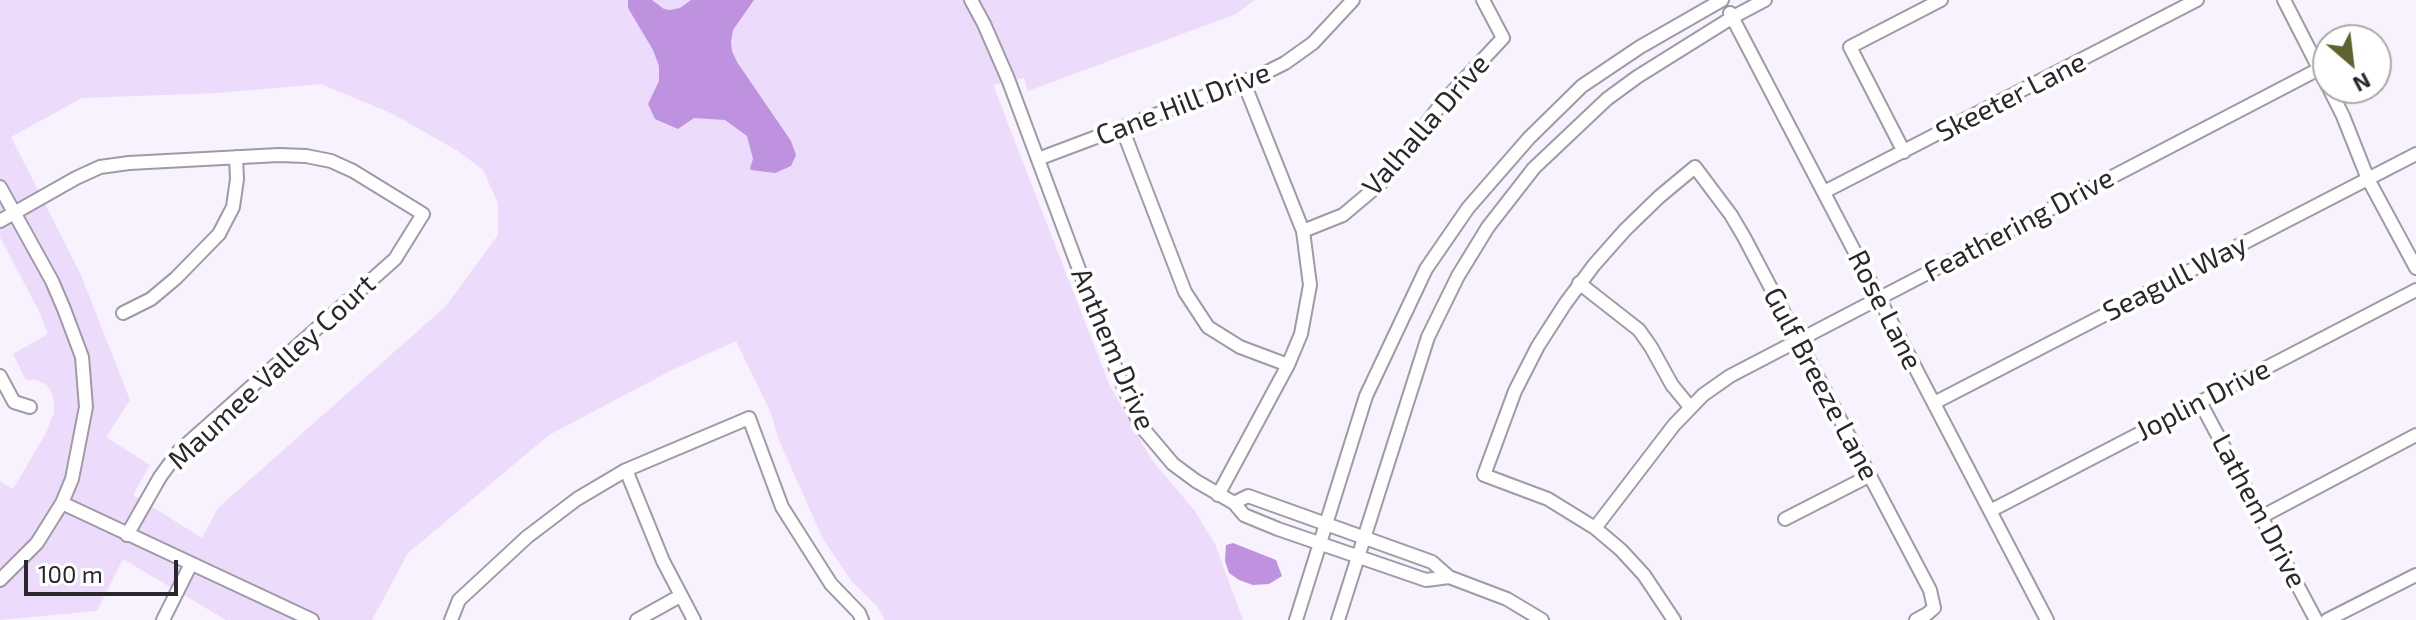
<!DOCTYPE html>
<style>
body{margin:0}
#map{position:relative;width:2416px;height:620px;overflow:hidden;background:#f8f1fe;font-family:"Exo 2",sans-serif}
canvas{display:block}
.north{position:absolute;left:2312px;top:24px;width:80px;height:80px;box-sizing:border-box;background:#fff;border:2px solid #aaa9ab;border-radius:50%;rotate:152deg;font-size:22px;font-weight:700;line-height:32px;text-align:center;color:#2b282d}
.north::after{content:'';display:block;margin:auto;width:28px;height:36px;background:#5f622f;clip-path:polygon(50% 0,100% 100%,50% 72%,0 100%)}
.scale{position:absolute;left:24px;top:560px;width:154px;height:36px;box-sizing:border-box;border:4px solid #2b282d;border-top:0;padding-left:10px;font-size:24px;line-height:28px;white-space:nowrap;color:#2b282d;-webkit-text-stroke:6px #fff;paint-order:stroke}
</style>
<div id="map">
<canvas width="2416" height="620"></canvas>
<div class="north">N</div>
<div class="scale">100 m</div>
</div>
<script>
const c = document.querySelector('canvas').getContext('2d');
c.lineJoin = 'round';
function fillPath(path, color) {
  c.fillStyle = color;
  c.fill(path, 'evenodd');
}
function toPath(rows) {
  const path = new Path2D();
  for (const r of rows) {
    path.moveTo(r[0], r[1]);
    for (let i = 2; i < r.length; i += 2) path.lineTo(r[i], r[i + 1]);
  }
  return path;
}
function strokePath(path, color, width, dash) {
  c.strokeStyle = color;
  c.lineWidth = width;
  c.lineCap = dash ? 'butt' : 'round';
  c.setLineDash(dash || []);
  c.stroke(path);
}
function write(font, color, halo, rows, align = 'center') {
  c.font = font + ' "Exo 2",sans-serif';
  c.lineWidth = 8;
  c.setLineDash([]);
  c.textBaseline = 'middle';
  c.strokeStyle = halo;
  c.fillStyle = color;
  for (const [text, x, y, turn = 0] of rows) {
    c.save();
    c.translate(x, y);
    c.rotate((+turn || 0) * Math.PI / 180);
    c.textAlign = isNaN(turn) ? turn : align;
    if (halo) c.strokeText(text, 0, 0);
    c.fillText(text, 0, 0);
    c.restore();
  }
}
fillPath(toPath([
 [0,0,1255,0,1236,14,1028,91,1024,78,993,85,1109,384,1151,459,1194,510,1215,544,1243,620,885,620,877,606,852,582,823,539,778,438,771,413,736,341,674,369,549,435,408,553,372,620,226,620,123,559,97,611,0,620,0,481,13,489,45,435,54,413,54,404,52,393,47,385,37,380,26,380,13,354,48,334,39,311,0,237],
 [321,84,393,114,458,151,483,170,498,203,498,235,446,306,218,508,202,538,133,495,150,465,106,437,130,400,81,275,11,137,82,98,218,93]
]), '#ecdbfa');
fillPath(toPath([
 [628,0,652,0,664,9,670,10,680,8,691,0,754,0,733,30,731,42,732,51,737,62,791,141,796,155,791,166,775,173,751,170,750,168,753,159,747,136,725,120,694,118,678,129,655,119,648,104,659,81,659,66,653,50,628,8],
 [1233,543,1276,560,1282,576,1269,584,1253,585,1239,580,1229,573,1225,561,1226,545]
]), '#bf92df');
const minor = toPath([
 [971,0,984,24,1008,79,1118,374,1140,425,1173,464,1196,481,1234,503,1244,515,1278,529,1426,580,1449,577],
 [2284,0,2328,86],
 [1730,13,2047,620],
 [2329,88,2343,116,2368,179,2416,268],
 [1122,128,1185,292,1208,327,1240,347,1288,365],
 [1904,152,1850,47,1941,0],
 [1038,159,1261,75,1285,63,1313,43,1353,0],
 [0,187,52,281,64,309,82,357,86,407,72,479,62,503,37,543,0,580],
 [1824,192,2197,0],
 [0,221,76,178,100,167,129,163,279,155,306,156,331,161,353,171,423,214,395,259,179,451,160,477,127,535],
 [1303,231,1343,215,1381,183,1442,103,1503,38,1483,0],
 [1579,283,1639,330,1651,347,1672,385,1690,407],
 [123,313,151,299,176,278,219,234,233,207,237,179,236,157],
 [0,376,14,402,30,407],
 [2200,402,2316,620],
 [1934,403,2416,154],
 [626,470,663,561,694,620],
 [1218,495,1288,365,1301,334,1310,285,1303,231,1244,83],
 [62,503,312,620],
 [1234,503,1248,496,1432,562,1449,577,1507,599,1542,620],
 [1990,511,2416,290],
 [2263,516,2416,435],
 [1785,519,1869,476],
 [1595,528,1674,425,1703,395,1730,376,2319,69],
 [163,620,191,564],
 [451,620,459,600,527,537,577,499,626,470,749,418,782,507,831,584,859,613,862,620],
 [637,620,680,596],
 [1296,620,1366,396,1426,269,1468,208,1529,138,1582,86,1640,47,1722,0],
 [1338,620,1428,337,1458,276,1488,227,1534,168,1607,99,1637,77,1733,17,1765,0],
 [1674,620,1644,575,1621,550,1595,528,1548,499,1484,475,1515,391,1538,346,1565,304,1594,265,1625,230,1659,197,1695,167,1731,215,1744,237,1930,590,1934,608,1927,614,1916,620],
 [2327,620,2416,575]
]);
strokePath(minor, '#a09aa6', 16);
strokePath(minor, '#fff', 12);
write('28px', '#2b282d', '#fff', [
 ["Skeeter Lane",2011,97,-27],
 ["Cane Hill Drive",1183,104,-21],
 ["Valhalla Drive",1426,125,-49],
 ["Feathering Drive",2019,225,-28],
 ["Seagull Way",2175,278,-27],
 ["Rose Lane",1885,310,63],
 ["Anthem Drive",1113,349,67],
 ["Maumee Valley Court",272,372,-43],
 ["Gulf Breeze Lane",1821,384,62],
 ["Joplin Drive",2203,400,-27],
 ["Lathem Drive",2259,511,62]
]);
</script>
